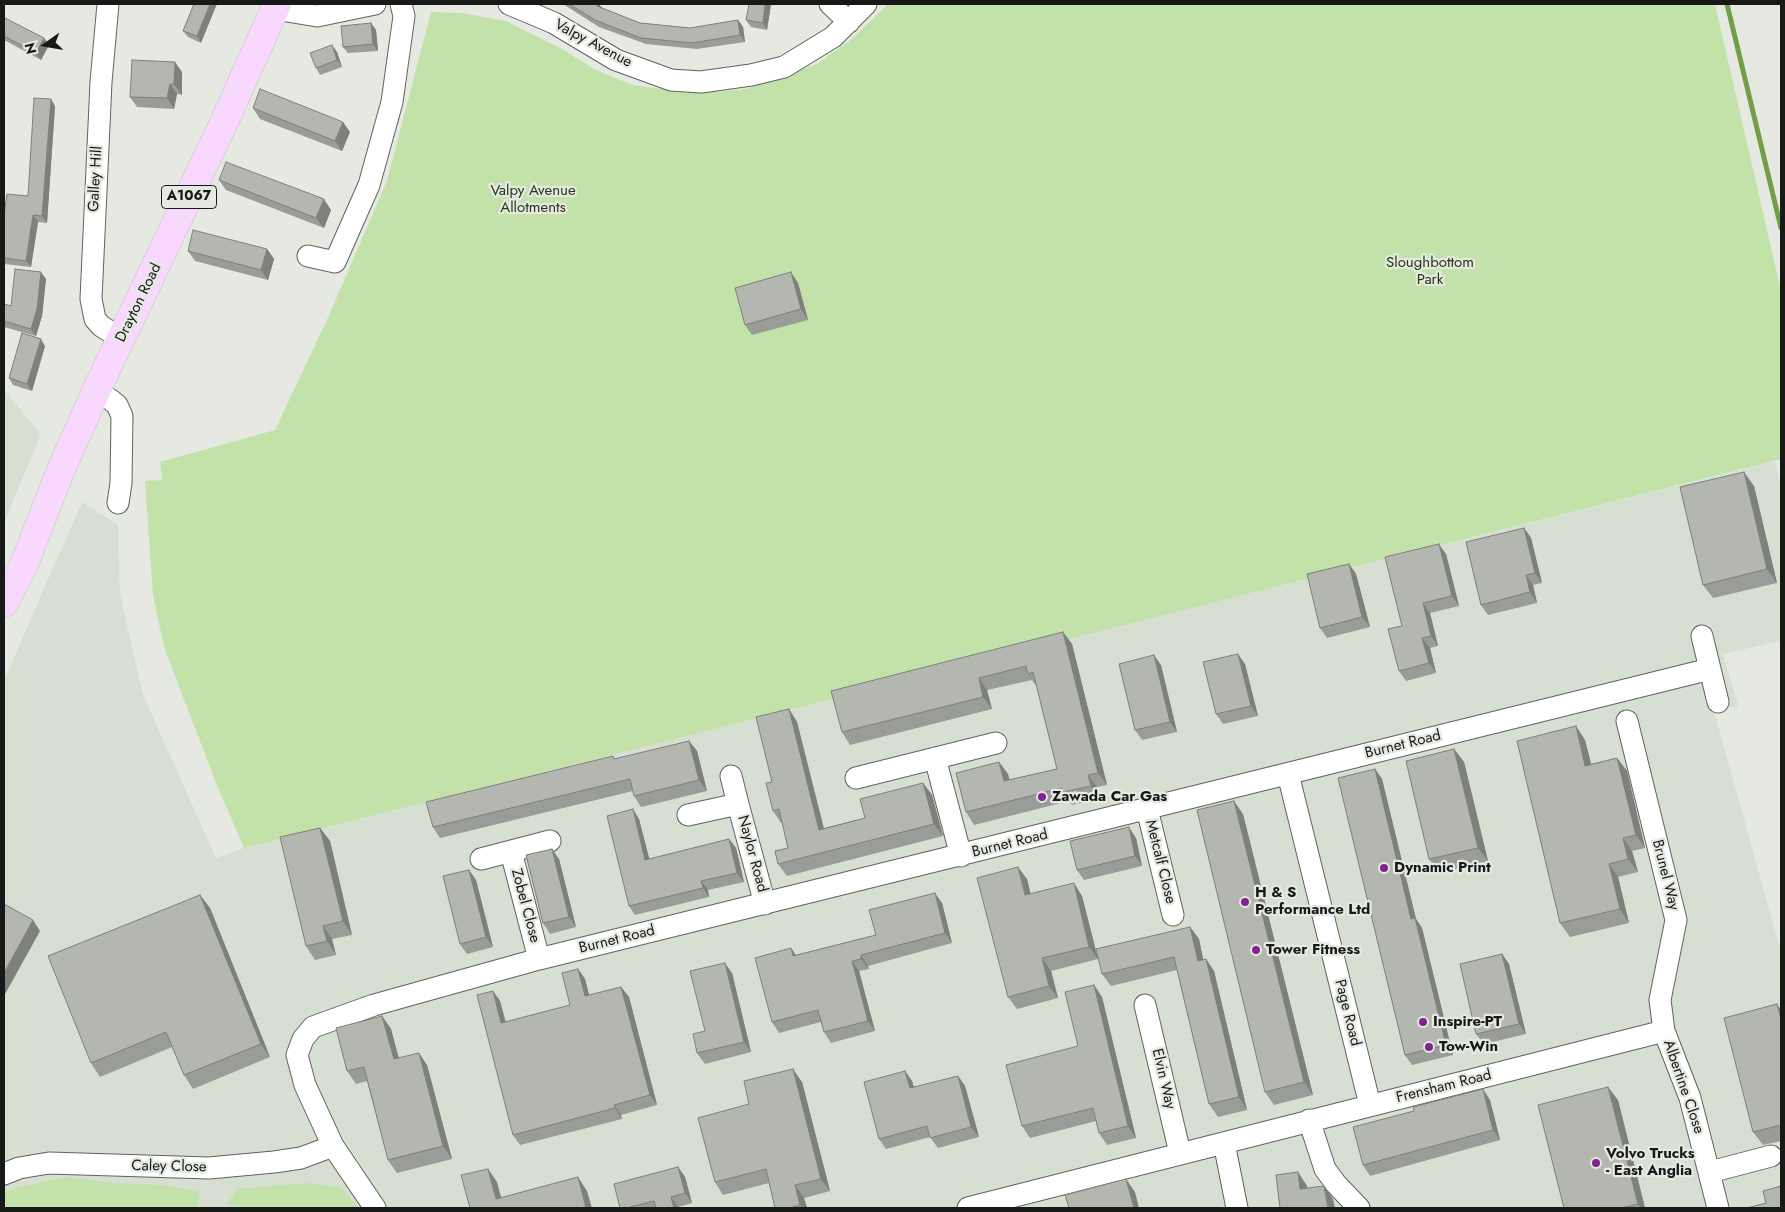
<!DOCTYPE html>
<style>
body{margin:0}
#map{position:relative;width:1785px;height:1212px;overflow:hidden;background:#e5e9e2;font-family:Jost,sans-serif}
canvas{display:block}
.frame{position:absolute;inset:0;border:5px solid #171916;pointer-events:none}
.north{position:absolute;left:20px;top:20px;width:50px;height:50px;-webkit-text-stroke:4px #e5e9e2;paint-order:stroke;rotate:257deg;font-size:14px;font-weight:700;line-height:20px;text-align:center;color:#171916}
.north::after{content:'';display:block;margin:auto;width:18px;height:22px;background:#171916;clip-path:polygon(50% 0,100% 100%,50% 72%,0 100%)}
</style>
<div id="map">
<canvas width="1785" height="1212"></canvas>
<div class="frame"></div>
<div class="north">N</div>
</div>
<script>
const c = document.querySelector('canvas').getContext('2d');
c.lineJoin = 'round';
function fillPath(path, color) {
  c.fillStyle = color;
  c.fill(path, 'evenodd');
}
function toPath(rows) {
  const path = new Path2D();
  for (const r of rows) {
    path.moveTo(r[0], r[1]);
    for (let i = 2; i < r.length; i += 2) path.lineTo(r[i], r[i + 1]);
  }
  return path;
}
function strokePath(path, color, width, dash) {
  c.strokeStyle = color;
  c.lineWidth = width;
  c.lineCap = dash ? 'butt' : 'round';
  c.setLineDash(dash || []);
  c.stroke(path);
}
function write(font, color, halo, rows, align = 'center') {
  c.font = font + ' Jost,sans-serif';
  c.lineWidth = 4.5;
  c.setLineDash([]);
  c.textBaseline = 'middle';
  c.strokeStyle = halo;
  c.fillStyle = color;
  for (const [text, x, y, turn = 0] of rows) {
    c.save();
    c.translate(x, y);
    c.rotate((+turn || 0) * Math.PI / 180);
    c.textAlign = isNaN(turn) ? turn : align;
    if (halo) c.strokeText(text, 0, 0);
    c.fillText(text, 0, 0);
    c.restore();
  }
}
fillPath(toPath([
 [4,390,41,434,4,523],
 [1775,461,1781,486,1781,641,1723,654,1738,706,1714,711,1781,952,1781,1208,4,1208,4,680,82,502,118,525,120,594,143,695,216,858,244,848,412,805]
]), '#d7dfd2');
fillPath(toPath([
 [888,4,1715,4,1781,291,1781,459,244,848,216,783,164,647,153,595,145,481,162,480,160,462,275,430,326,322,387,181,431,12,462,13,506,21,562,49,594,69,632,85,677,91,716,92,747,89,817,64,852,39],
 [66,1177,113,1183,161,1185,200,1192,197,1208,4,1208,4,1193,15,1188],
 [306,1183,341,1187,359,1208,243,1208,227,1204,237,1189]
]), '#c3e2aa');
strokePath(toPath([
 [1727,4,1781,228]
]), '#719e47', 5);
const minor = toPath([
 [108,4,101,82,91,299,95,319,101,326,122,339],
 [509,4,554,23,616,60,671,80,701,82,751,75,784,67,833,37,866,4],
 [830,4,849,22],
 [275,9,317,16,375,4],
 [308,256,335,262,369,185,392,102,404,16,401,4],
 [96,391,111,400,117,405,122,416,121,483,118,503],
 [1702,636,1718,702],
 [1627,721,1676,920,1660,1000,1664,1031,1690,1098,1718,1208],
 [935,758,961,856],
 [1288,774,1370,1105],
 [731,776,738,804],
 [856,778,996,743],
 [1147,809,1173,915],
 [688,815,738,804,765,904],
 [511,852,539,959],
 [481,859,550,841],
 [1145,1005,1180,1153],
 [1309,1120,1325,1169,1336,1184,1359,1208],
 [1224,1143,1237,1208],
 [1710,1172,1771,1156],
 [4,1174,19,1168,49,1163,209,1168,274,1162,301,1158,333,1146],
 [375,1208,333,1146,305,1085,297,1055,303,1039,313,1027,374,1005,539,959,1710,669],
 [968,1208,1664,1031]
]);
const primary = toPath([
 [4,603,25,562,60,472,96,391,226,118,277,4]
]);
strokePath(minor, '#60635d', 23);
strokePath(primary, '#c3c3c2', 29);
strokePath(minor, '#fff', 21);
strokePath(primary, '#f9d8fe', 28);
fillPath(toPath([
 [194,4,201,43,188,37,183,31],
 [563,4,599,4,602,8,640,23,690,28,738,20,743,27,745,42,697,49,646,44,599,27],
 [771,4,767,30,751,27,746,20],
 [4,21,44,38,49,45,41,60,4,40],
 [371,23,376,30,378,51,348,53,343,47],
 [337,52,342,67,320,75,316,68],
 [182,72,182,95,177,94,174,109,137,107,130,97],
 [55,106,47,223,38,222,31,267,4,264,4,215,28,196],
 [253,108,350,132,342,151,260,119],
 [219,180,331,210,324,228,226,190],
 [267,249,274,259,268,280,195,261,188,251],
 [46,279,42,316,36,336,4,327,4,304,11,306],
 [798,283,808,320,752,335,745,325],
 [45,346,32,391,13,385,9,378],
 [1754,486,1777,583,1713,598,1703,585],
 [1524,528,1531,538,1542,583,1533,585,1537,603,1488,615,1481,605],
 [1446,554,1459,606,1430,613,1438,646,1430,648,1436,673,1406,681,1399,671,1402,626],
 [1349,564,1356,574,1370,627,1327,638,1320,628],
 [1063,632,1072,644,1107,785,1097,787,1100,798,1072,805,1069,801,974,825,966,812,999,762,1008,774,1009,780,1057,769,1037,686,1036,686,1032,680,987,690,992,709,850,745,842,732],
 [1245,664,1258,716,1223,724,1216,714],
 [1161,665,1177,732,1142,740,1135,730],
 [789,709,797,722,824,828,865,818,923,783,932,795,943,836,787,876,778,864,788,848,782,822,781,823,773,811,772,782],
 [1585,740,1591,764,1617,758,1627,771,1645,848,1632,851,1638,872,1618,877,1629,923,1570,937,1560,923],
 [689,741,697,751,707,791,641,807,634,796,633,791,440,838,433,827,613,756,615,759],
 [1454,749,1464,762,1488,861,1439,873,1429,859],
 [1375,769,1382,779,1416,919,1422,928,1453,1055,1412,1065,1405,1055],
 [1243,814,1313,1095,1274,1105,1265,1092],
 [639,819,649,859,729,839,736,848,744,882,708,890,709,897,635,915,629,906],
 [320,828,330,841,352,935,332,939,336,955,315,960,306,946],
 [1136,838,1142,866,1084,880,1077,870],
 [559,859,576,927,550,934,543,923],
 [469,870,476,880,493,947,467,954,460,944],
 [1027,879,1030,893,1082,896,1098,959,1051,971,1058,998,1017,1009,1008,997],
 [200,895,210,908,270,1057,193,1089,184,1075,172,1047,100,1077,91,1063],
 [942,903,952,943,868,966,869,969,859,971,875,1031,831,1043,824,1032,821,1022,779,1033,772,1022,796,955,876,935],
 [1190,927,1199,939,1203,959,1206,959,1214,971,1247,1110,1218,1117,1209,1104,1177,970,1111,986,1102,974],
 [1502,954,1509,964,1526,1034,1484,1044,1476,1034],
 [578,969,585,979,589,995,621,987,629,997,657,1105,621,1115,622,1119,520,1145,513,1135,493,991,500,1001,506,1022,570,1005],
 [732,973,751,1052,705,1064,697,1053,705,1031],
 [1094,985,1102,997,1136,1138,1107,1145,1099,1133,1096,1121,1030,1138,1022,1126,1078,1046],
 [382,1016,391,1029,399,1058,427,1065,452,1159,397,1173,388,1160,367,1081,356,1084,347,1071],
 [1781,1019,1781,1141,1763,1145,1753,1132],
 [905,1071,912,1081,914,1087,958,1076,965,1086,979,1137,938,1148,930,1137,886,1149,879,1139],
 [802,1082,830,1191,804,1198,807,1208,775,1208,769,1183,723,1195,715,1182,749,1104],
 [1490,1100,1500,1140,1370,1176,1363,1165],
 [1618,1100,1645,1208,1564,1208],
 [678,1167,685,1177,692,1203,678,1207,678,1208,620,1208]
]), '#9a9d97');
fillPath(toPath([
 [210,4,217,4,201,43,197,36],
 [598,4,599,4,603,10,597,6],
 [765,4,771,4,767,30,763,23],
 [738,20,743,27,745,42,740,35],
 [371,23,376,30,378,51,373,44],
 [44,38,49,45,41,60,36,53],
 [332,45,337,52,342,67,337,60],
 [175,62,182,72,182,95,174,84],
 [170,84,177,94,174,109,167,98],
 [51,99,55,106,47,223,42,216],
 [343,122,350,132,342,151,335,141],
 [324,199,331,210,324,228,316,218],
 [33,215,38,222,31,267,26,261],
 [267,249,274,259,268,280,261,270],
 [41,272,46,279,42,316,36,336,31,329],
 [791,272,798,283,808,320,801,309],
 [41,339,45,346,32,391,27,384],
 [1744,472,1754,486,1777,583,1767,569],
 [1524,528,1531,538,1542,583,1535,573],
 [1439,544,1446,554,1459,606,1452,596],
 [1349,564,1356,574,1370,627,1362,617],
 [1526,575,1533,585,1537,603,1530,592],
 [1423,603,1430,613,1438,646,1431,636],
 [1063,632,1072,644,1107,785,1098,773],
 [1422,638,1430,648,1436,673,1429,663],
 [1238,654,1245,664,1258,716,1251,706],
 [1154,655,1161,665,1177,732,1170,722],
 [979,678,987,690,992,709,983,697],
 [789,709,797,722,827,842,819,830],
 [1576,726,1585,740,1595,779,1585,766],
 [689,741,697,751,707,791,699,780],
 [1454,749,1464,762,1488,861,1478,848],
 [1617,758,1627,771,1645,848,1636,835],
 [999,762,1008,774,1013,794,1004,781],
 [1375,769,1382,779,1416,919,1422,928,1453,1055,1446,1045,1411,919],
 [1088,775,1097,787,1100,798,1091,786],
 [923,783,932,795,943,836,934,824],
 [1234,801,1243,814,1313,1095,1304,1082],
 [633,809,639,819,652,869,645,860],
 [1129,827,1136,838,1142,866,1135,856],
 [320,828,330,841,352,935,343,921],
 [1623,838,1632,851,1638,872,1628,859],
 [729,839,736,848,744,882,737,873],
 [552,849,559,859,576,927,569,917],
 [1609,864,1618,877,1629,923,1620,909],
 [1018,867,1027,879,1034,907,1025,895],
 [469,870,476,880,493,947,486,937],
 [701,881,708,890,709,897,703,888],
 [1074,883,1082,896,1098,959,1089,947],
 [935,893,942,903,952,943,945,933],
 [200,895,210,908,270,1057,261,1044],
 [33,920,40,931,4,996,4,973],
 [323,926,332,939,336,955,327,941],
 [1190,927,1199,939,1206,973,1198,961],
 [791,948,798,958,793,956],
 [1502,954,1509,964,1526,1034,1519,1024],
 [861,955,868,966,869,969,861,959],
 [1042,958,1051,971,1058,998,1049,986],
 [1206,959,1214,971,1247,1110,1239,1097],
 [852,961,859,971,875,1031,868,1021],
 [725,963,732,973,751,1052,744,1042],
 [578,969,585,979,592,1007,585,996],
 [1094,985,1102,997,1136,1138,1128,1126],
 [621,987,629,997,657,1105,650,1095],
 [493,991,500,1001,508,1033,501,1023],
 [1777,1004,1781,1010,1781,1019],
 [382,1016,391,1029,402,1072,394,1059],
 [419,1053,427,1065,452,1159,443,1146],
 [793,1069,802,1082,830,1191,821,1179],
 [905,1071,912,1081,917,1099,910,1088],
 [958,1076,965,1086,979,1137,971,1127],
 [1608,1087,1618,1100,1645,1208,1641,1208,1638,1204],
 [1483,1089,1490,1100,1500,1140,1493,1130],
 [614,1105,621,1115,622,1119,615,1108],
 [678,1167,685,1177,692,1203,685,1193],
 [488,1169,497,1182,504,1208,496,1199],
 [1298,1172,1307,1186,1310,1202,1300,1189],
 [578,1177,587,1191,592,1208,586,1208],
 [1126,1179,1135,1192,1139,1208,1134,1208],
 [795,1185,804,1198,807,1208,802,1208,800,1205],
 [1324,1186,1333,1199,1335,1208,1328,1208],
 [671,1197,678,1207,678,1208,674,1208]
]), '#7d807b');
const building = toPath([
 [194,4,210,4,197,36,183,31,194,4],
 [569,4,598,4,597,6,640,23,690,28,738,20,740,35,692,43,641,38,595,20,569,4],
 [749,4,765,4,763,23,746,20,749,4],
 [5,18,44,38,36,53,4,36,4,21,5,18],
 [371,23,373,44,343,47,341,26,371,23],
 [332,45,337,60,316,68,310,53,332,45],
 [132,60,175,62,174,84,170,84,167,98,130,97,132,60],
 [260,89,343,122,335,141,253,108,260,89],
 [34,98,51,99,42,216,33,215,26,261,4,258,4,215,7,194,28,196,34,98],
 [226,162,324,199,316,218,219,180,226,162],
 [193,230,267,249,261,270,188,251,193,230],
 [15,269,41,272,37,309,31,329,4,321,4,304,11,306,15,269],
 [791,272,801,309,745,325,735,288,791,272],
 [22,333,41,339,27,384,9,378,22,333],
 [1744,472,1767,569,1703,585,1680,487,1744,472],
 [1524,528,1535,573,1526,575,1530,592,1481,605,1466,542,1524,528],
 [1439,544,1452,596,1423,603,1431,636,1422,638,1429,663,1399,671,1388,629,1402,626,1385,557,1439,544],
 [1349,564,1362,617,1320,628,1307,574,1349,564],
 [1063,632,1098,773,1088,775,1091,786,1063,792,1062,788,966,812,956,773,999,762,1004,781,1057,769,1033,672,1028,674,1026,666,979,678,983,697,842,732,831,691,1063,632],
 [1238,654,1251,706,1216,714,1203,662,1238,654],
 [1154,655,1170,722,1135,730,1119,664,1154,655],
 [789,709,819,830,865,818,860,799,923,783,934,824,778,864,775,851,788,848,779,809,773,811,766,783,772,782,756,717,789,709],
 [1576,726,1585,766,1617,758,1636,835,1623,838,1628,859,1609,864,1620,909,1560,923,1517,741,1576,726],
 [689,741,699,780,634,796,630,779,433,827,426,802,613,756,614,759,689,741],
 [1454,749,1478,848,1429,859,1406,761,1454,749],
 [1375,769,1411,919,1415,918,1446,1045,1405,1055,1338,778,1375,769],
 [1234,801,1304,1082,1265,1092,1197,810,1234,801],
 [633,809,645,860,729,839,737,873,701,881,703,888,629,906,607,816,633,809],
 [1129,827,1135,856,1077,870,1070,841,1129,827],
 [320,828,343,921,323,926,327,941,306,946,280,837,320,828],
 [552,849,569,917,543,923,526,855,552,849],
 [1018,867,1025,895,1074,883,1089,947,1042,958,1049,986,1008,997,977,878,1018,867],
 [469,870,486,937,460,944,443,876,469,870],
 [935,893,945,933,861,955,861,959,852,961,868,1021,824,1032,818,1010,772,1022,755,958,791,948,793,956,876,935,869,910,935,893],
 [200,895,261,1044,184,1075,166,1032,91,1063,48,956,200,895],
 [4,904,33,920,4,973,4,904],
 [1190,927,1198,961,1206,959,1239,1097,1209,1104,1174,957,1102,974,1096,949,1190,927],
 [1502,954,1519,1024,1476,1034,1460,964,1502,954],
 [725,963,744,1042,697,1053,693,1034,705,1031,690,971,725,963],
 [578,969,585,996,621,987,650,1095,614,1105,615,1108,513,1135,477,995,493,991,501,1023,570,1005,562,973,578,969],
 [1094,985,1128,1126,1099,1133,1093,1108,1022,1126,1006,1065,1078,1046,1065,992,1094,985],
 [1777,1004,1781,1019,1781,1125,1753,1132,1724,1018,1777,1004],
 [382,1016,394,1059,419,1053,443,1146,388,1160,364,1067,347,1071,336,1028,382,1016],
 [793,1069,821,1179,795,1185,800,1205,789,1208,775,1208,766,1169,715,1182,698,1118,749,1104,744,1081,793,1069],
 [905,1071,910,1088,958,1076,971,1127,930,1138,927,1126,879,1139,864,1082,905,1071],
 [1608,1087,1638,1204,1621,1208,1564,1208,1538,1105,1608,1087],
 [1483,1089,1493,1130,1363,1165,1353,1127,1414,1111,1413,1107,1483,1089],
 [678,1167,685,1193,671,1197,674,1208,656,1208,654,1201,626,1208,620,1208,614,1184,678,1167],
 [488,1169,496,1199,578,1177,586,1208,470,1208,461,1175,488,1169],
 [1298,1172,1300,1189,1324,1186,1328,1208,1280,1208,1276,1175,1298,1172],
 [1126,1179,1134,1208,1069,1208,1065,1195,1126,1179],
 [1781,1186,1781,1208,1747,1208,1766,1203,1763,1191,1781,1186]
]);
fillPath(building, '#b3b7b0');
strokePath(building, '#7d807b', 1);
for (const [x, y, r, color] of [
 [1042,797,5,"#812490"],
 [1384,868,5,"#812490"],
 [1245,902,5,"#812490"],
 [1256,950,5,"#812490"],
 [1423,1022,5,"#812490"],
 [1429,1047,5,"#812490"],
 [1596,1163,5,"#812490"]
]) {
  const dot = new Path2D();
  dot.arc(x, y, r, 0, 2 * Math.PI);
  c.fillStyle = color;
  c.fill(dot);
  strokePath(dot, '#e5e9e2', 2);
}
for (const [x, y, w] of [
 [189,197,55]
]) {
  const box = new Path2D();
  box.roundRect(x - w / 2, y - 11.5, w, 23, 4);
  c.fillStyle = '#e5e9e2';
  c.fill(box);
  strokePath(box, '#171916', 1);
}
write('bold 14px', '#171916', null, [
 ["A1067",189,197]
]);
write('15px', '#171916', '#e5e9e2', [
 ["Valpy Avenue",593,44,28],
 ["Galley Hill",96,179,-87],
 ["Drayton Road",139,303,-64],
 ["Burnet Road",1403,745,-14],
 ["Burnet Road",1010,844,-14],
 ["Naylor Road",752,854,75],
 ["Metcalf Close",1160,862,76],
 ["Brunel Way",1665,875,76],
 ["Zobel Close",525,906,75],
 ["Burnet Road",617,940,-14],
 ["Page Road",1347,1013,76],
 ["Elvin Way",1163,1079,77],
 ["Frensham Road",1444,1087,-14],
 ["Albertine Close",1683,1087,71],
 ["Caley Close",169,1167,1]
]);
write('15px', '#253713', '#e5e9e2', [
 ["Valpy Avenue",533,191],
 ["Allotments",533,208],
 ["Sloughbottom",1430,263],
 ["Park",1430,280]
]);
write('bold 15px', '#171916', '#e5e9e2', [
 ["Zawada Car Gas",1052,797],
 ["Dynamic Print",1394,868],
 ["H & S",1255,893],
 ["Performance Ltd",1255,910],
 ["Tower Fitness",1266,950],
 ["Inspire-PT",1433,1022],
 ["Tow-Win",1439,1047],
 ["Volvo Trucks",1606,1154],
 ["- East Anglia",1606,1171]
], 'left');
</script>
